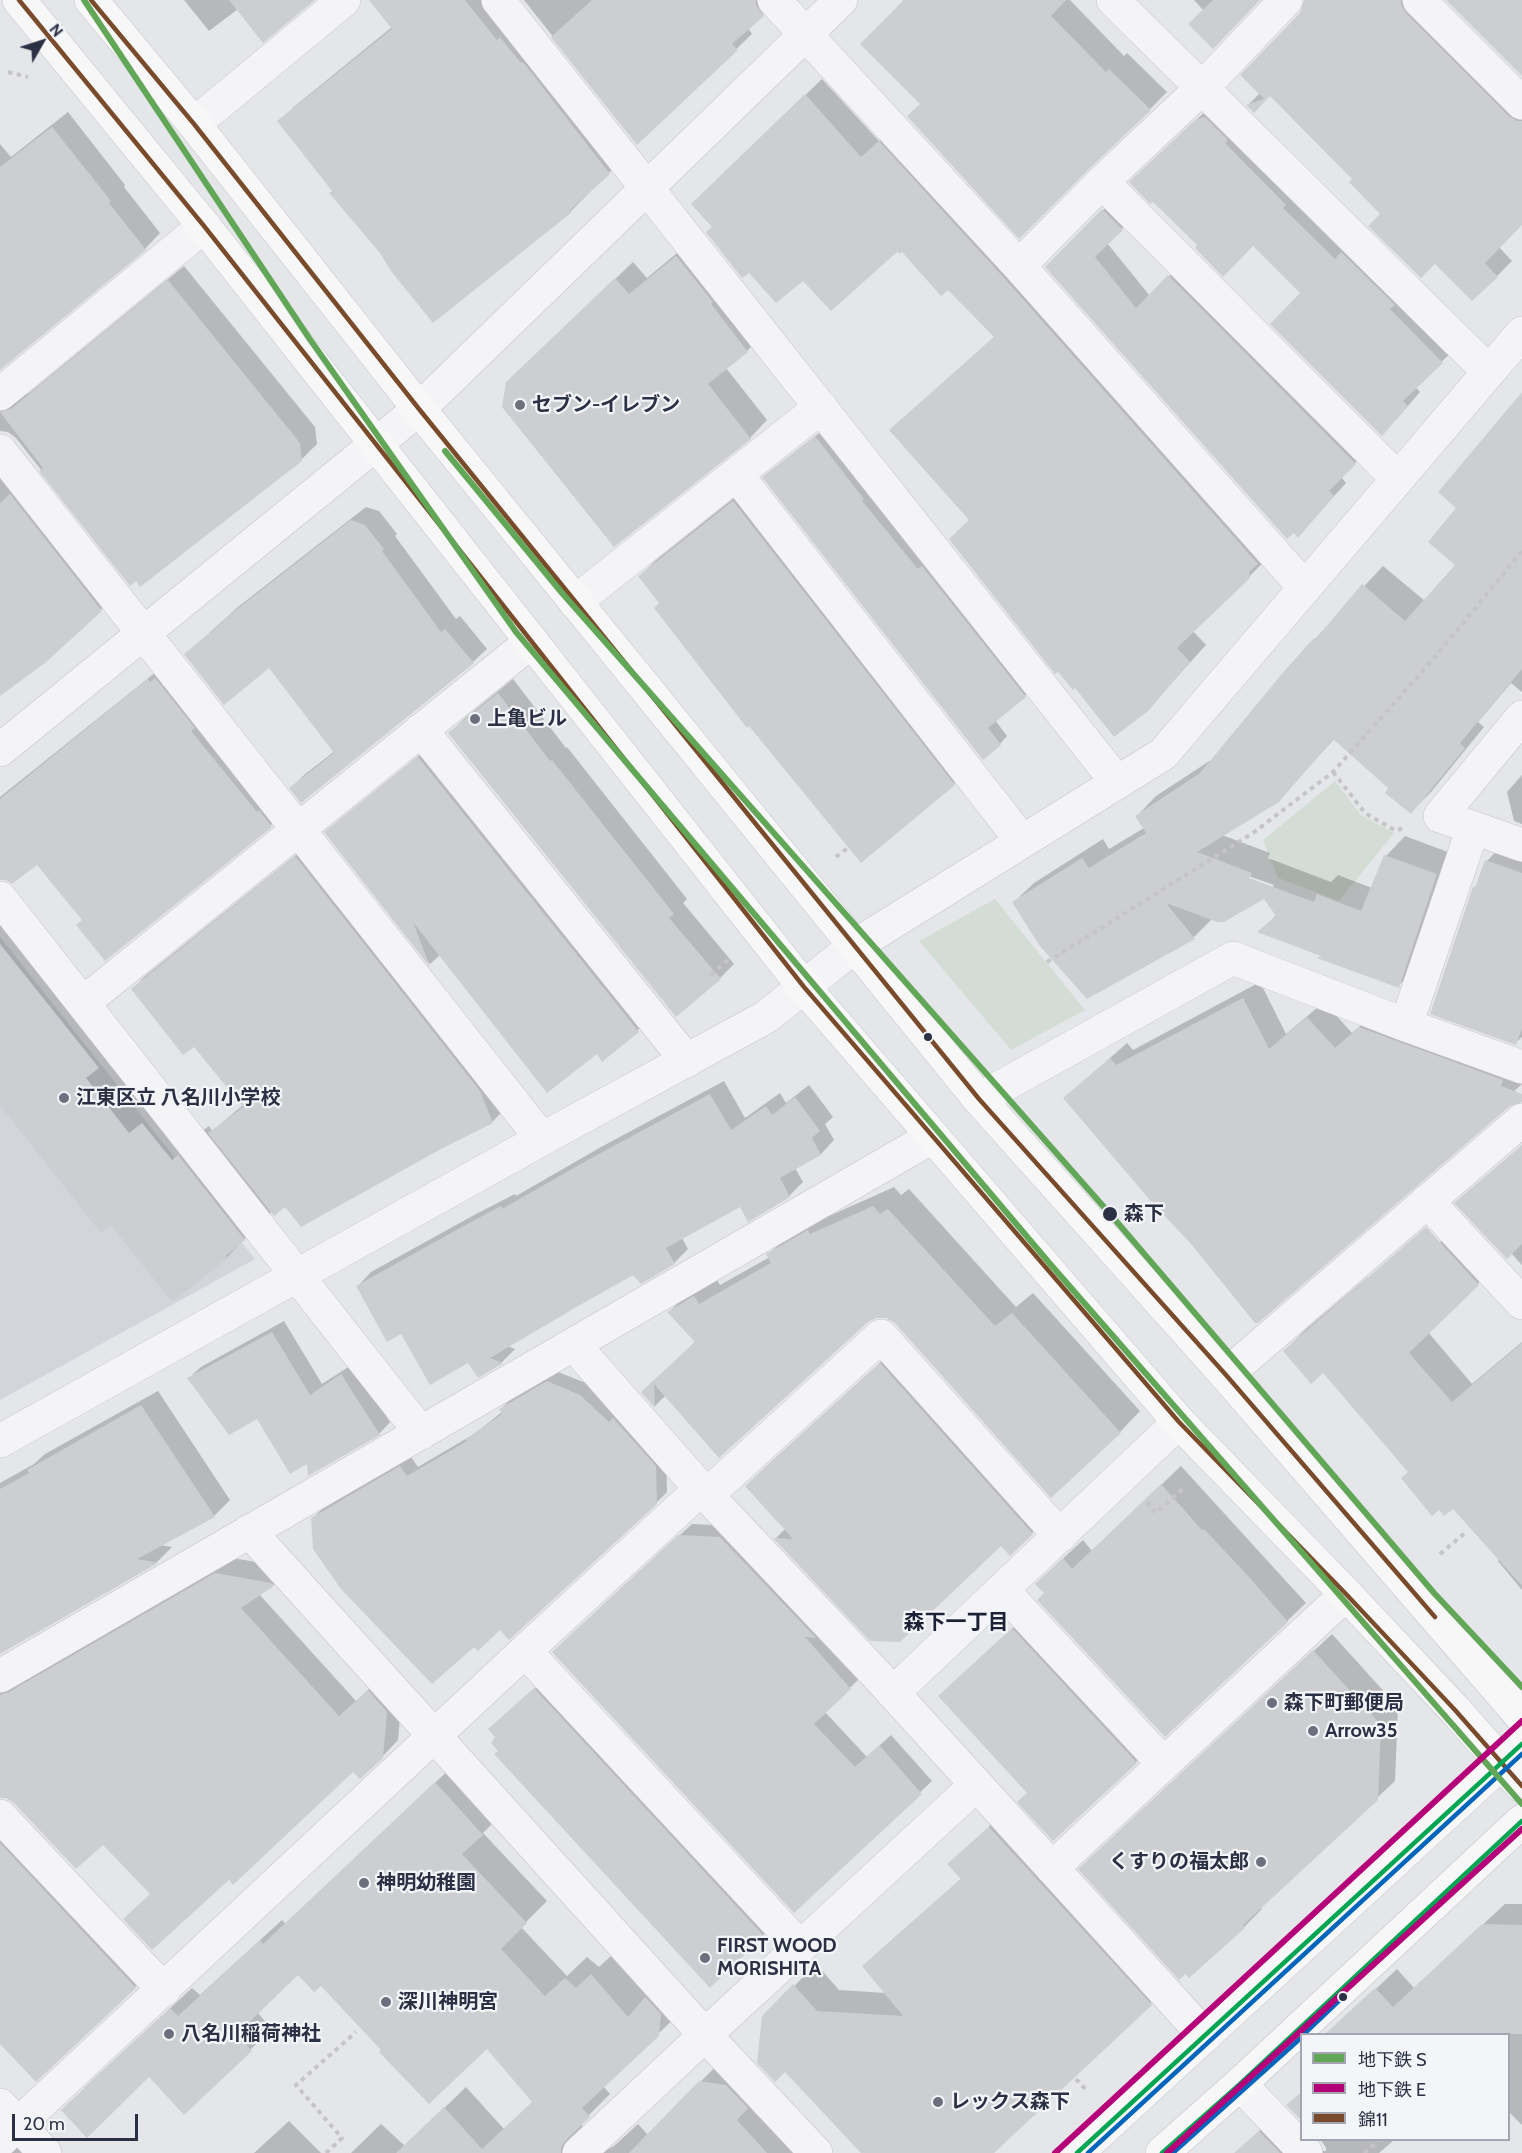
<!DOCTYPE html>
<meta charset="utf-8">
<style>
body{margin:0}
#map{position:relative;width:1522px;height:2153px;overflow:hidden;background:#e5e6e9;font-family:Cabin,"Noto Sans JP",sans-serif}
canvas{display:block}
.legend{position:absolute;left:1300px;top:2033px;width:210px;height:108px;box-sizing:border-box;background:#f3f5f8;border:2px solid #a3a6b0;margin:0;padding:8px 10px;list-style:none;font-size:18px;color:#2b3044}
.legend li{display:flex;align-items:center;gap:12px;height:30px}
.legend b{width:30px;border:2px solid #a3a6b0}
.north{position:absolute;left:12px;top:12px;width:60px;height:60px;-webkit-text-stroke:4px #f3f5f8;paint-order:stroke;rotate:51deg;font-size:16px;font-weight:700;line-height:24px;text-align:center;color:#2b3044}
.north::after{content:'';display:block;margin:auto;width:21px;height:27px;background:#2b3044;clip-path:polygon(50% 0,100% 100%,50% 72%,0 100%)}
.scale{position:absolute;left:12px;top:2114px;width:126px;height:27px;box-sizing:border-box;border:3px solid #2b3044;border-top:0;padding-left:8px;font-size:18px;line-height:21px;white-space:nowrap;color:#2b3044;-webkit-text-stroke:4px #f3f5f8;paint-order:stroke}
</style>
<div id="map">
<canvas width="1522" height="2153"></canvas>
<ul class="legend">
<li><b style="height:8px;background:#62a657"></b>地下鉄 S</li>
<li><b style="height:8px;background:#b6007a"></b>地下鉄 E</li>
<li><b style="height:8px;background:#7a4b2a"></b>錦11</li>
</ul>
<div class="north">N</div>
<div class="scale">20 m</div>
</div>
<script>
const c = document.querySelector('canvas').getContext('2d');
c.lineJoin = 'round';
function fillPath(path, color) {
  c.fillStyle = color;
  c.fill(path, 'evenodd');
}
function toPath(rows) {
  const path = new Path2D();
  for (const r of rows) {
    path.moveTo(r[0], r[1]);
    for (let i = 2; i < r.length; i += 2) path.lineTo(r[i], r[i + 1]);
  }
  return path;
}
function strokePath(path, color, width, dash) {
  c.strokeStyle = color;
  c.lineWidth = width;
  c.lineCap = dash ? 'butt' : 'round';
  c.setLineDash(dash || []);
  c.stroke(path);
}
function write(font, color, halo, rows, align = 'center') {
  c.font = font + ' Cabin,"Noto Sans JP",sans-serif';
  c.lineWidth = 4.5;
  c.setLineDash([]);
  c.textBaseline = 'middle';
  c.strokeStyle = halo;
  c.fillStyle = color;
  for (const [text, x, y, turn = 0] of rows) {
    c.save();
    c.translate(x, y);
    c.rotate((+turn || 0) * Math.PI / 180);
    c.textAlign = isNaN(turn) ? turn : align;
    if (halo) c.strokeText(text, 0, 0);
    c.fillText(text, 0, 0);
    c.restore();
  }
}
fillPath(toPath([
 [0,937,255,1259,0,1400]
]), '#d3d5dc');
fillPath(toPath([
 [1335,781,1361,815,1394,833,1339,901,1278,878,1263,840],
 [995,899,1085,1010,1011,1050,919,941]
]), '#d4ddd5');
fillPath(toPath([
 [184,0,313,0,238,9,209,31],
 [415,0,502,0,625,157,570,212,433,321,279,121,295,106,392,27],
 [524,0,778,0,748,28,752,34,637,143],
 [904,0,1070,0,1124,56,1127,53,1167,92,1150,109,922,103,898,6],
 [1194,0,1259,0,1204,11],
 [1306,0,1423,0,1522,99,1522,223,1499,247,1512,261,1497,276,1382,214,1354,179,1270,94,1254,111,1248,105,1260,93,1301,13],
 [822,79,879,141,896,126,1266,560,1193,631,1206,645,1147,710,891,430,995,336,948,287,902,250,897,250,803,279,714,226,710,187],
 [1210,107,1455,349,1415,387,1420,392,1395,421,1303,293,1254,244,1200,245,1144,169],
 [68,112,125,185,124,187,160,233,145,249,0,368,0,144,11,157],
 [1116,197,1135,216,1107,243,1150,296,1182,263,1368,450,1341,477,1346,483,1298,536,1047,267],
 [694,239,764,334,747,351,726,368,767,420,750,438,525,365,633,262,647,278],
 [184,266,315,427,317,444,301,460,131,584,16,438,8,432,0,431,0,392,20,398,29,393],
 [1522,394,1522,692,1511,683,1478,722,1484,727,1431,792,1411,812,1390,788,1334,739,1278,801,1222,835,1270,853,1268,858,1331,882,1338,875,1372,888,1386,856,1405,836,1456,855,1418,966,1398,986,1260,932,1277,914,1265,897,1212,919,1194,937,1014,902,1034,883,1103,839,1109,849,1144,828,1137,816,1156,796,1214,758,1315,639,1383,566,1425,601,1457,565,1458,507],
 [1243,874,1274,885,1272,888,1242,876],
 [823,430,1033,689,995,720,1007,736,1000,744,772,470],
 [0,446,117,595,44,661,0,695],
 [749,486,969,768,954,784,661,603,640,576,655,561],
 [366,507,379,511,397,534,395,536,456,619,460,616,487,649,473,662,291,788,305,774,335,751,269,666,186,654,238,607],
 [161,668,283,813,271,825,105,959,83,920,37,863,0,846,0,797],
 [513,679,566,748,567,747,687,899,683,903,734,964,720,978,450,733,464,719],
 [431,746,650,1019,603,1060,597,1052,440,955,430,964,326,833,338,821],
 [1522,775,1522,824,1514,821,1507,792],
 [1506,841,1522,847,1522,1037,1515,1043,1474,888,1478,884,1487,861],
 [307,846,504,1110,492,1122,272,1211,227,1257,111,1223,0,1103,0,902,202,1131,209,1126,212,1131,243,1105,194,1045,133,989,144,977],
 [1260,982,1286,1034,1324,1002,1352,1033,1377,1011,1522,1072,1522,1084,1352,1240,1192,1243,1065,1098,1127,1043,1133,1050],
 [724,1081,745,1118,780,1093,786,1103,809,1085,833,1117,825,1124,834,1140,821,1154,795,1168,803,1182,789,1196,741,1205,682,1238,688,1249,674,1263,641,1282,633,1273,507,1346,515,1349,502,1362,478,1376,469,1361,401,1332,358,1286,371,1272,476,1214,515,1194,516,1196,601,1147],
 [1522,1171,1522,1265,1511,1253],
 [894,1187,901,1195,909,1189,1016,1307,1033,1293,1140,1411,1120,1432,887,1317,876,1316,666,1395,655,1406,643,1392,696,1341,669,1312,689,1292,715,1277,720,1285,770,1257,768,1255,789,1234],
 [1461,1224,1498,1264,1428,1332,1472,1384,1522,1342,1522,1590,1498,1561,1500,1559,1453,1507,1409,1471,1323,1371,1285,1351,1304,1331,1368,1277,1382,1293],
 [284,1321,322,1384,353,1364,390,1422,379,1434,309,1461,258,1417,189,1378,201,1367],
 [893,1351,1045,1521,1032,1533,1001,1544,871,1639,776,1538,785,1529,759,1473],
 [558,1372,591,1385,666,1455,667,1492,656,1503,500,1628,312,1519,323,1508,411,1457,418,1467,474,1434,502,1412,501,1409,511,1399],
 [158,1391,230,1500,214,1516,160,1545,172,1547,157,1562,0,1653,0,1483,34,1464,45,1454],
 [1181,1466,1306,1603,1287,1621,1046,1593,1056,1565,1083,1540,1092,1551],
 [692,1524,732,1526,862,1676,825,1712,867,1757,891,1735,932,1781,794,1911,565,1641],
 [232,1558,287,1567,289,1570,273,1585,259,1594,356,1701,384,1675,402,1695,398,1740,382,1757,353,1769,229,1878,151,1893,104,1843,0,1772,0,1670],
 [1027,1615,1151,1748,1053,1839,1028,1793,954,1682],
 [1332,1634,1398,1707,1395,1781,1260,1907,1262,1909,1244,1927,1098,1852],
 [548,1677,776,1923,710,1986,500,1751,503,1717],
 [457,1762,503,1813,483,1833,547,1901,521,1927,567,1976,587,1957,599,1967,613,1954,680,2013,603,2086,610,2094,585,2119,582,2125,582,2136,605,2151,614,2146,638,2124,648,2135,722,2060,809,2153,351,2153,381,2124,405,2146,466,2087,504,2129,534,2101,487,2047,383,2050,321,1983,298,1973,257,2012,272,2029,184,2113,149,2075,84,2088,192,1988,200,1995,282,1920,286,1924],
 [1011,1806,1172,1983,992,2153,862,2153,764,2017,816,1964,839,1990,886,1993,864,1966,886,1945,962,1878,949,1864],
 [0,1814,150,1973,36,2080,0,2040],
 [1505,1904,1522,1904,1522,2125,1508,2111,1508,2034,1356,2034,1343,2020,1397,1969,1414,1988],
 [1280,2111,1314,2146,1323,2151,1326,2151,1326,2148,1321,2140,1394,2140,1379,2153,1236,2153],
 [289,2121,321,2153,254,2153],
 [15,2144,23,2153,0,2153]
]), '#0003');
fillPath(toPath([
 [229,0,315,0,263,43],
 [369,0,465,0,497,40,500,37,521,63,523,62,610,174,569,211,571,213,433,323,391,271,380,253,329,193,332,191,277,121,392,29],
 [592,0,756,0,756,5,764,16,732,44,738,50,637,145,551,37],
 [904,0,1066,0,1051,16,1106,72,1109,69,1151,110,1089,169,1019,239,907,116,920,104,860,44],
 [1213,0,1260,0,1213,49,1188,24],
 [1304,0,1401,0,1401,5,1406,13,1509,116,1517,121,1522,121,1522,225,1485,263,1498,277,1472,301,1435,264,1421,278,1368,226,1380,214,1349,182,1352,179,1270,96,1254,113,1246,105,1264,99,1240,75,1300,13],
 [1446,0,1522,0,1522,76],
 [805,94,861,157,879,141,1005,279,1258,564,1249,572,1250,578,1177,648,1190,662,1148,711,1114,737,1075,688,1073,690,1058,672,1055,674,949,539,969,520,889,430,994,337,948,290,941,296,902,252,900,254,897,252,831,311,803,281,776,303,749,273,742,278,706,232,712,227,691,204],
 [1205,117,1228,140,1225,143,1286,205,1283,208,1335,259,1341,252,1395,305,1390,309,1443,363,1403,401,1408,406,1382,436,1270,324,1300,293,1253,246,1223,277,1195,248,1197,245,1153,202,1150,204,1129,182,1195,120],
 [52,127,111,201,109,203,146,250,0,370,0,167],
 [1102,209,1123,230,1095,257,1136,308,1168,275,1356,464,1329,491,1334,496,1298,538,1294,533,1287,539,1045,267],
 [676,256,713,302,711,304,748,352,708,384,751,439,614,547,502,407,506,382,615,278,629,294],
 [168,280,300,443,302,461,140,587,136,581,130,586,39,471,43,468,0,412,12,408],
 [1522,392,1522,669,1460,743,1465,748,1411,814,1385,793,1388,788,1333,739,1279,802,1197,852,1252,873,1249,878,1314,902,1317,894,1361,911,1384,855,1437,874,1399,988,1317,958,1321,956,1257,932,1276,916,1264,899,1224,922,1217,922,1166,903,1195,939,1087,999,1039,945,1012,902,1082,858,1089,868,1146,833,1135,816,1200,773,1286,669,1314,638,1315,640,1362,584,1405,621,1455,565,1428,542,1456,508,1438,492],
 [815,436,864,499,862,501,918,569,922,566,1026,697,988,728,1001,745,983,760,762,477],
 [10,494,102,611,45,663,0,696,0,503],
 [733,501,955,785,861,863,772,754,749,726,747,728,654,608,659,603,638,576],
 [351,520,365,525,384,549,382,551,441,632,445,629,474,663,301,803,289,788,334,753,269,668,224,705,184,654,223,622,222,621],
 [155,678,195,728,191,731,257,812,259,810,272,827,105,961,76,925,82,920,37,865,12,884,6,880,0,880,0,799,123,699,148,679,150,682],
 [498,693,550,761,552,760,674,914,669,918,721,979,676,1017,448,733],
 [418,757,639,1032,602,1062,597,1054,547,1093,413,922,430,967,324,832],
 [295,856,480,1091,493,1123,441,1149,301,1227,285,1207,274,1216,208,1133,243,1107,194,1047,183,1055,131,989],
 [1485,860,1522,873,1522,1028,1516,1045,1430,1014,1473,887,1475,888],
 [0,944,99,1068,86,1078,129,1133,142,1123,172,1160,178,1155,245,1240,226,1256,228,1258,172,1302,111,1225,101,1233,0,1105],
 [1243,998,1269,1049,1307,1017,1335,1048,1359,1027,1503,1080,1501,1086,1522,1094,1522,1102,1510,1106,1258,1323,1255,1323,1191,1244,1149,1199,1063,1098,1110,1058,1116,1065],
 [710,1094,731,1130,766,1106,772,1115,795,1097,820,1131,812,1138,821,1155,780,1178,790,1197,748,1222,740,1207,666,1248,675,1264,641,1284,633,1275,573,1309,490,1358,503,1363,478,1378,468,1363,430,1385,401,1334,387,1342,356,1286,460,1228,501,1206,502,1209,586,1161],
 [1522,1145,1522,1244,1507,1259,1454,1203],
 [873,1206,880,1214,888,1209,995,1326,1012,1313,1121,1433,1051,1498,895,1323,886,1318,876,1318,868,1322,719,1458,654,1384,655,1408,641,1392,695,1342,667,1312,694,1296,699,1304,771,1263,766,1254,808,1230,810,1234],
 [1426,1227,1479,1285,1409,1353,1452,1402,1522,1343,1522,1586,1453,1509,1444,1516,1439,1510,1432,1516,1401,1478,1408,1472,1323,1373,1311,1384,1283,1351],
 [272,1332,310,1395,341,1374,380,1435,308,1476,307,1464,290,1474,257,1419,229,1435,187,1378],
 [880,1363,1033,1534,1010,1556,1001,1546,900,1642,870,1641,773,1538,793,1539,745,1486],
 [547,1381,580,1395,609,1422,613,1418,656,1466,657,1504,509,1640,500,1630,478,1651,474,1647,432,1684,341,1589,313,1549,311,1518,400,1466,407,1476,467,1441,466,1439,502,1414,499,1409],
 [141,1405,215,1517,137,1559,158,1563,0,1654,0,1489,29,1473,27,1470],
 [1161,1484,1202,1530,1204,1529,1249,1577,1288,1622,1165,1737,1037,1600,1044,1593,1035,1584,1063,1558,1072,1569],
 [678,1535,720,1537,816,1638,805,1637,851,1689,814,1724,855,1767,879,1745,922,1794,794,1913,552,1652],
 [215,1573,271,1583,274,1586,241,1608,339,1716,368,1690,387,1712,383,1758,360,1779,353,1772,233,1885,229,1880,152,1950,123,1919,150,1894,103,1845,76,1869,14,1803,6,1798,0,1798,0,1695,9,1692],
 [1012,1628,1137,1763,1053,1841,1017,1802,1027,1793,938,1696],
 [1313,1650,1381,1725,1378,1800,1243,1925,1245,1928,1189,1978,1185,1974,1179,1980,1078,1869],
 [534,1688,764,1936,710,1988,494,1754,498,1751,491,1743,495,1737,488,1729],
 [435,1782,483,1835,462,1854,527,1923,501,1949,545,1996,565,1978,576,1988,591,1974,628,2017,645,1997,661,2014,659,2036,582,2108,590,2117,566,2140,561,2147,561,2153,396,2153,444,2107,482,2149,532,2102,487,2049,429,2104,379,2052,381,2050,321,1986,314,1992,298,1975,237,2034,252,2051,184,2115,149,2077,87,2138,61,2110,170,2008,178,2016,260,1940,263,1944],
 [989,1827,1152,2005,994,2153,861,2153,785,2072,775,2082,757,2063,762,2016,793,1984,817,2011,903,2016,862,1966,961,1879,947,1864],
 [0,1843,136,1988,36,2082,0,2044],
 [1482,1924,1522,1925,1522,2034,1325,2034,1375,1988,1393,2007],
 [699,2081,726,2085,748,2108,737,2120,767,2153,629,2153],
 [1302,2092,1302,2121,1286,2105],
 [1259,2131,1280,2153,1234,2153]
]), '#cdced2');
const minor = toPath([
 [498,0,1117,782],
 [774,0,1019,266,1305,588],
 [1113,0,1489,372],
 [1419,0,1522,103],
 [194,124,344,0],
 [1102,182,1397,478],
 [1019,266,1102,182,1203,87,1286,0],
 [0,394,204,226],
 [0,451,542,1139],
 [736,474,1022,841],
 [575,602,821,407],
 [1522,717,1440,816,1522,845],
 [421,730,687,1061],
 [0,750,419,409,841,0],
 [0,898,421,1433],
 [83,1003,532,641],
 [1406,1025,1473,828],
 [979,1099,1233,958,1406,1025,1522,1067],
 [1427,1201,1522,1303],
 [574,1345,701,1489,875,1673,1205,2036],
 [1226,1375,1522,1120],
 [0,1441,542,1139,766,1017,856,945,1163,754,1522,333],
 [707,1495,881,1336,1060,1536],
 [249,1531,705,2035,816,2153],
 [1002,1590,1163,1763],
 [525,1651,800,1947],
 [0,1676,932,1137],
 [893,1693,1179,1422],
 [0,1816,164,1990],
 [1052,1868,1346,1594],
 [1240,2084,1306,2153],
 [0,2105,45,2153],
 [0,2141,525,1651,701,1489],
 [579,2153,705,2035,976,1785]
]);
const major = toPath([
 [19,0,204,226,804,987,1179,1422,1346,1594,1455,1710,1522,1786],
 [91,0,194,124,419,409,979,1099,1226,1375,1522,1717],
 [1077,2153,1522,1744],
 [1162,2153,1240,2084,1522,1821]
]);
strokePath(minor, '#c3c4c7', 34);
strokePath(major, '#c1c3c7', 34);
strokePath(toPath([
 [8,72,28,77],
 [1333,772,1365,813,1396,831,1403,828],
 [836,857,849,847],
 [1047,962,1253,833,1333,772,1441,650,1522,551],
 [711,975,731,957],
 [1147,1502,1156,1513,1184,1488],
 [1440,1554,1465,1533],
 [1076,2079,1087,2091],
 [326,2153,342,2138,296,2085,356,2032],
 [1364,2153,1379,2140]
]), '#c4c4c9', 4, [4.5, 4.5]);
strokePath(minor, '#f4f4f6', 33);
strokePath(major, '#f7f7f8', 33);
strokePath(toPath([
 [19,0,204,226,804,987,1179,1422,1346,1594,1455,1710,1522,1786],
 [91,0,194,124,419,409,979,1099,1226,1375,1435,1617]
]), '#7a4b2a', 4.5);
strokePath(toPath([
 [1077,2153,1522,1744],
 [1162,2153,1240,2084,1522,1821]
]), '#00a651', 4.5);
strokePath(toPath([
 [1304,2034,1344,1996],
 [1088,2153,1522,1754],
 [1173,2153,1302,2037]
]), '#0065bd', 4.5);
strokePath(toPath([
 [84,0,309,338,516,632,1051,1265,1522,1804],
 [445,451,562,593,1111,1215,1434,1593,1522,1687]
]), '#62a657', 6);
strokePath(toPath([
 [1055,2153,1522,1721],
 [1167,2153,1522,1829]
]), '#b6007a', 6);
for (const [x, y, r, color] of [
 [520,405,6,"#6c707e"],
 [475,719,6,"#6c707e"],
 [928,1037,5,"#2b3044"],
 [64,1098,6,"#6c707e"],
 [1110,1214,8,"#2b3044"],
 [1272,1703,6,"#6c707e"],
 [1313,1731,6,"#6c707e"],
 [1261,1862,6,"#6c707e"],
 [364,1883,6,"#6c707e"],
 [705,1958,6,"#6c707e"],
 [1343,1997,5,"#2b3044"],
 [386,2002,6,"#6c707e"],
 [169,2034,6,"#6c707e"],
 [938,2102,6,"#6c707e"]
]) {
  const dot = new Path2D();
  dot.arc(x, y, r, 0, 2 * Math.PI);
  c.fillStyle = color;
  c.fill(dot);
  strokePath(dot, '#f3f5f8', 2);
}
write('bold 20px', '#2b3044', '#f3f5f8', [
 ["セブン-イレブン",532,405],
 ["上亀ビル",487,719],
 ["江東区立 八名川小学校",76,1098],
 ["森下町郵便局",1284,1703],
 ["Arrow35",1325,1731],
 ["くすりの福太郎",1249,1862,"right"],
 ["神明幼稚園",376,1883],
 ["FIRST WOOD",717,1946],
 ["MORISHITA",717,1969],
 ["深川神明宮",398,2002],
 ["八名川稲荷神社",181,2034],
 ["レックス森下",950,2102]
], 'left');
write('bold 20px', '#2b3044', '#f3f5f8', [
 ["森下",1124,1214]
], 'left');
write('bold 21px', '#1d2135', '#f3f5f8', [
 ["森下一丁目",956,1623]
]);
</script>
